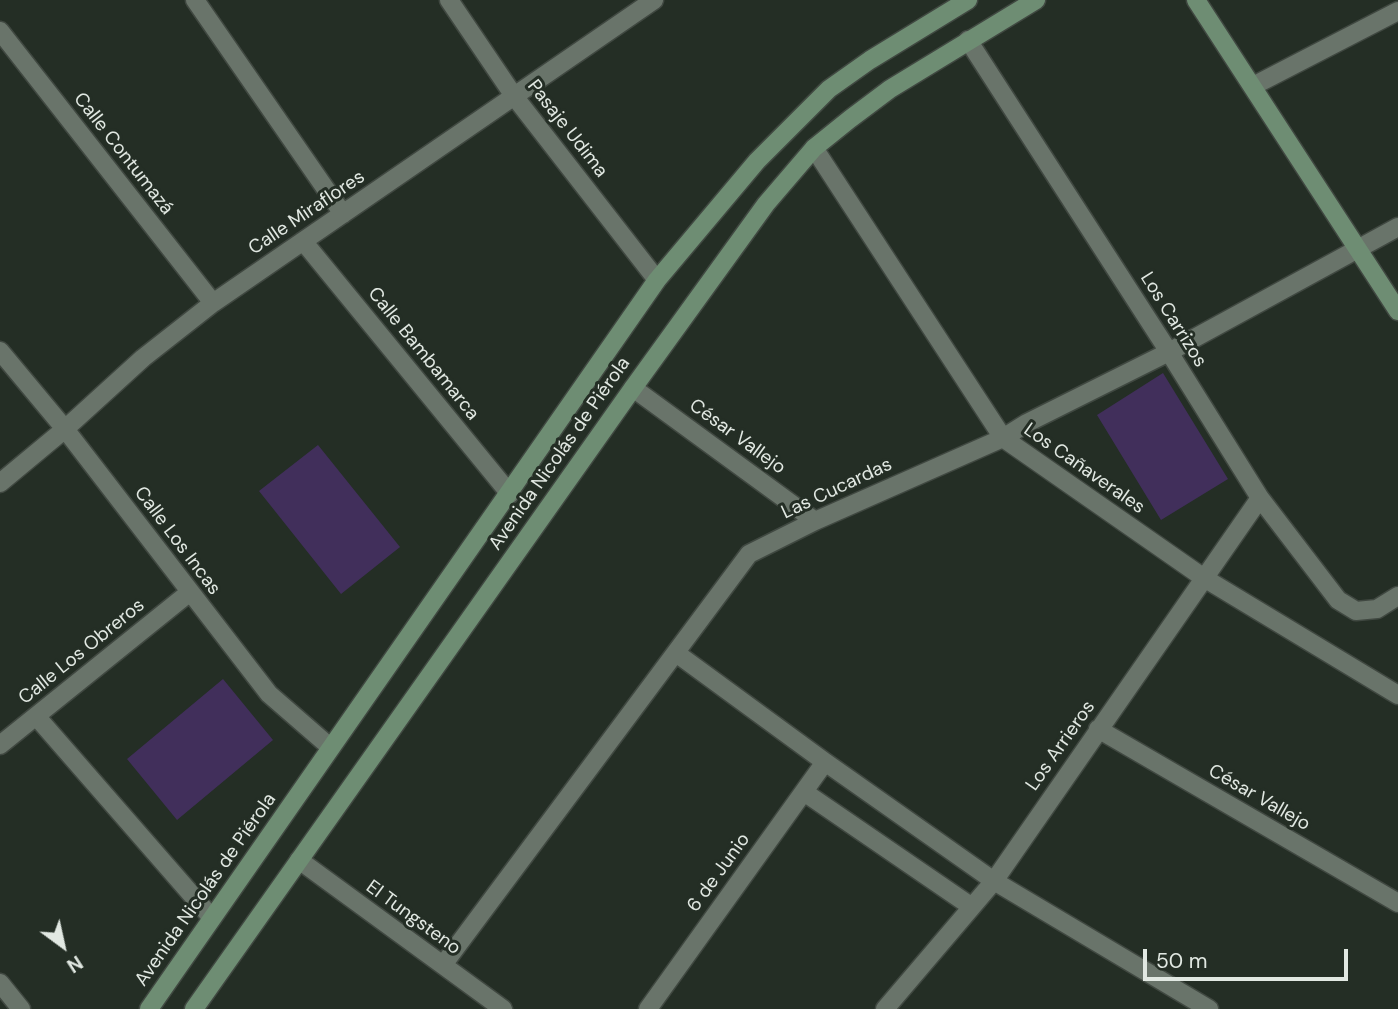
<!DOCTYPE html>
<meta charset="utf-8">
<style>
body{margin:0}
#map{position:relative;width:1398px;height:1009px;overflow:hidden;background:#242e25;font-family:"DM Sans",sans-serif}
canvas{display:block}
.north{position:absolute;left:28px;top:911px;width:70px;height:70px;-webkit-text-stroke:5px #242e25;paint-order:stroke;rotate:147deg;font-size:19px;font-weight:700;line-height:28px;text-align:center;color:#e1e8e2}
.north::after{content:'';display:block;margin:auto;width:24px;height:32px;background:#e1e8e2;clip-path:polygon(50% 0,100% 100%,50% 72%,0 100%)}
.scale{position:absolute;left:1143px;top:949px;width:205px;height:32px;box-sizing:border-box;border:4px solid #e1e8e2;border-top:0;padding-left:9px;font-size:21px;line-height:24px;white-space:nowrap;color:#e1e8e2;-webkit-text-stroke:5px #242e25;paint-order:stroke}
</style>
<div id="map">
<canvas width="1398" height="1009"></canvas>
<div class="north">N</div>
<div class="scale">50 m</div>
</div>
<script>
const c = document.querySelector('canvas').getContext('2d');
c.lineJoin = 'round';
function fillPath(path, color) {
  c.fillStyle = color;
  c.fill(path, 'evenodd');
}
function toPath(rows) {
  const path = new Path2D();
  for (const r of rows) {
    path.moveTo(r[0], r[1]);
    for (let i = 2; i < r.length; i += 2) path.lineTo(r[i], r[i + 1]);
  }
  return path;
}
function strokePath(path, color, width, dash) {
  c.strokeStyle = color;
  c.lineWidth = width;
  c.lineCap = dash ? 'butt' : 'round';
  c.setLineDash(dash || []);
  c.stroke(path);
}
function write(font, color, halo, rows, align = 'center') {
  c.font = font + ' "DM Sans",sans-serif';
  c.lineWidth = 6;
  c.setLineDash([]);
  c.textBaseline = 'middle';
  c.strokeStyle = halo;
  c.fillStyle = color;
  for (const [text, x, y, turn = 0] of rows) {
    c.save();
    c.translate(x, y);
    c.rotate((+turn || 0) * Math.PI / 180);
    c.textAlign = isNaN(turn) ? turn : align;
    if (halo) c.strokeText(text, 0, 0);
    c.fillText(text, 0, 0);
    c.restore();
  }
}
fillPath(toPath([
 [1163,373,1228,479,1161,520,1097,415],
 [318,445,400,547,341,594,259,491],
 [223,679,273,740,177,820,127,759]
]), '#412f5b');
const street = toPath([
 [195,0,343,214],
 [449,0,514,96,657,280],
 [0,31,213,303],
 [968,40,1169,352,1260,498,1338,600,1356,611,1377,609,1398,596],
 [1253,86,1398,11],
 [814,148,1003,438,1204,578,1398,695],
 [303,241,510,494],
 [0,351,65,429,269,694,330,747],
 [633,388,815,521],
 [0,483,65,429,143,358,213,303,654,0],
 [676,653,825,762,994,881,1209,1009],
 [36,716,212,918],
 [1098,729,1398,903],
 [0,745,190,592],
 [804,792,972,907],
 [299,860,503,1009],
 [443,965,749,554,815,521,1003,438,1027,423,1169,352,1398,227],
 [0,983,21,1009],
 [648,1009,825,762],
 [885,1009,994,881,1260,498]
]);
const secondary = toPath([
 [1196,0,1398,311],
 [149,1009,657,280,757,161,829,89,870,60,968,0],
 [194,1009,633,388,766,204,814,148,850,119,890,89,1036,0]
]);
strokePath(street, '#404841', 21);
strokePath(secondary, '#404841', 21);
strokePath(street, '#69746a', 18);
strokePath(secondary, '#6e8d73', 18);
write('19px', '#e1e8e2', '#242e25', [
 ["Pasaje Udima",567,129,52],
 ["Calle Contumazá",123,154,52],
 ["Calle Miraflores",307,213,-34],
 ["Los Carrizos",1173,320,58],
 ["Calle Bambamarca",423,354,51],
 ["César Vallejo",737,437,36],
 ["Avenida Nicolás de Piérola",560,454,-55],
 ["Los Cañaverales",1084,469,35],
 ["Las Cucardas",837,489,-25],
 ["Calle Los Incas",177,541,53],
 ["Calle Los Obreros",82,652,-39],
 ["Los Arrieros",1061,746,-55],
 ["César Vallejo",1259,798,30],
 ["6 de Junio",719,873,-54],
 ["Avenida Nicolás de Piérola",206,890,-55],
 ["El Tungsteno",413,918,36]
]);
</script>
